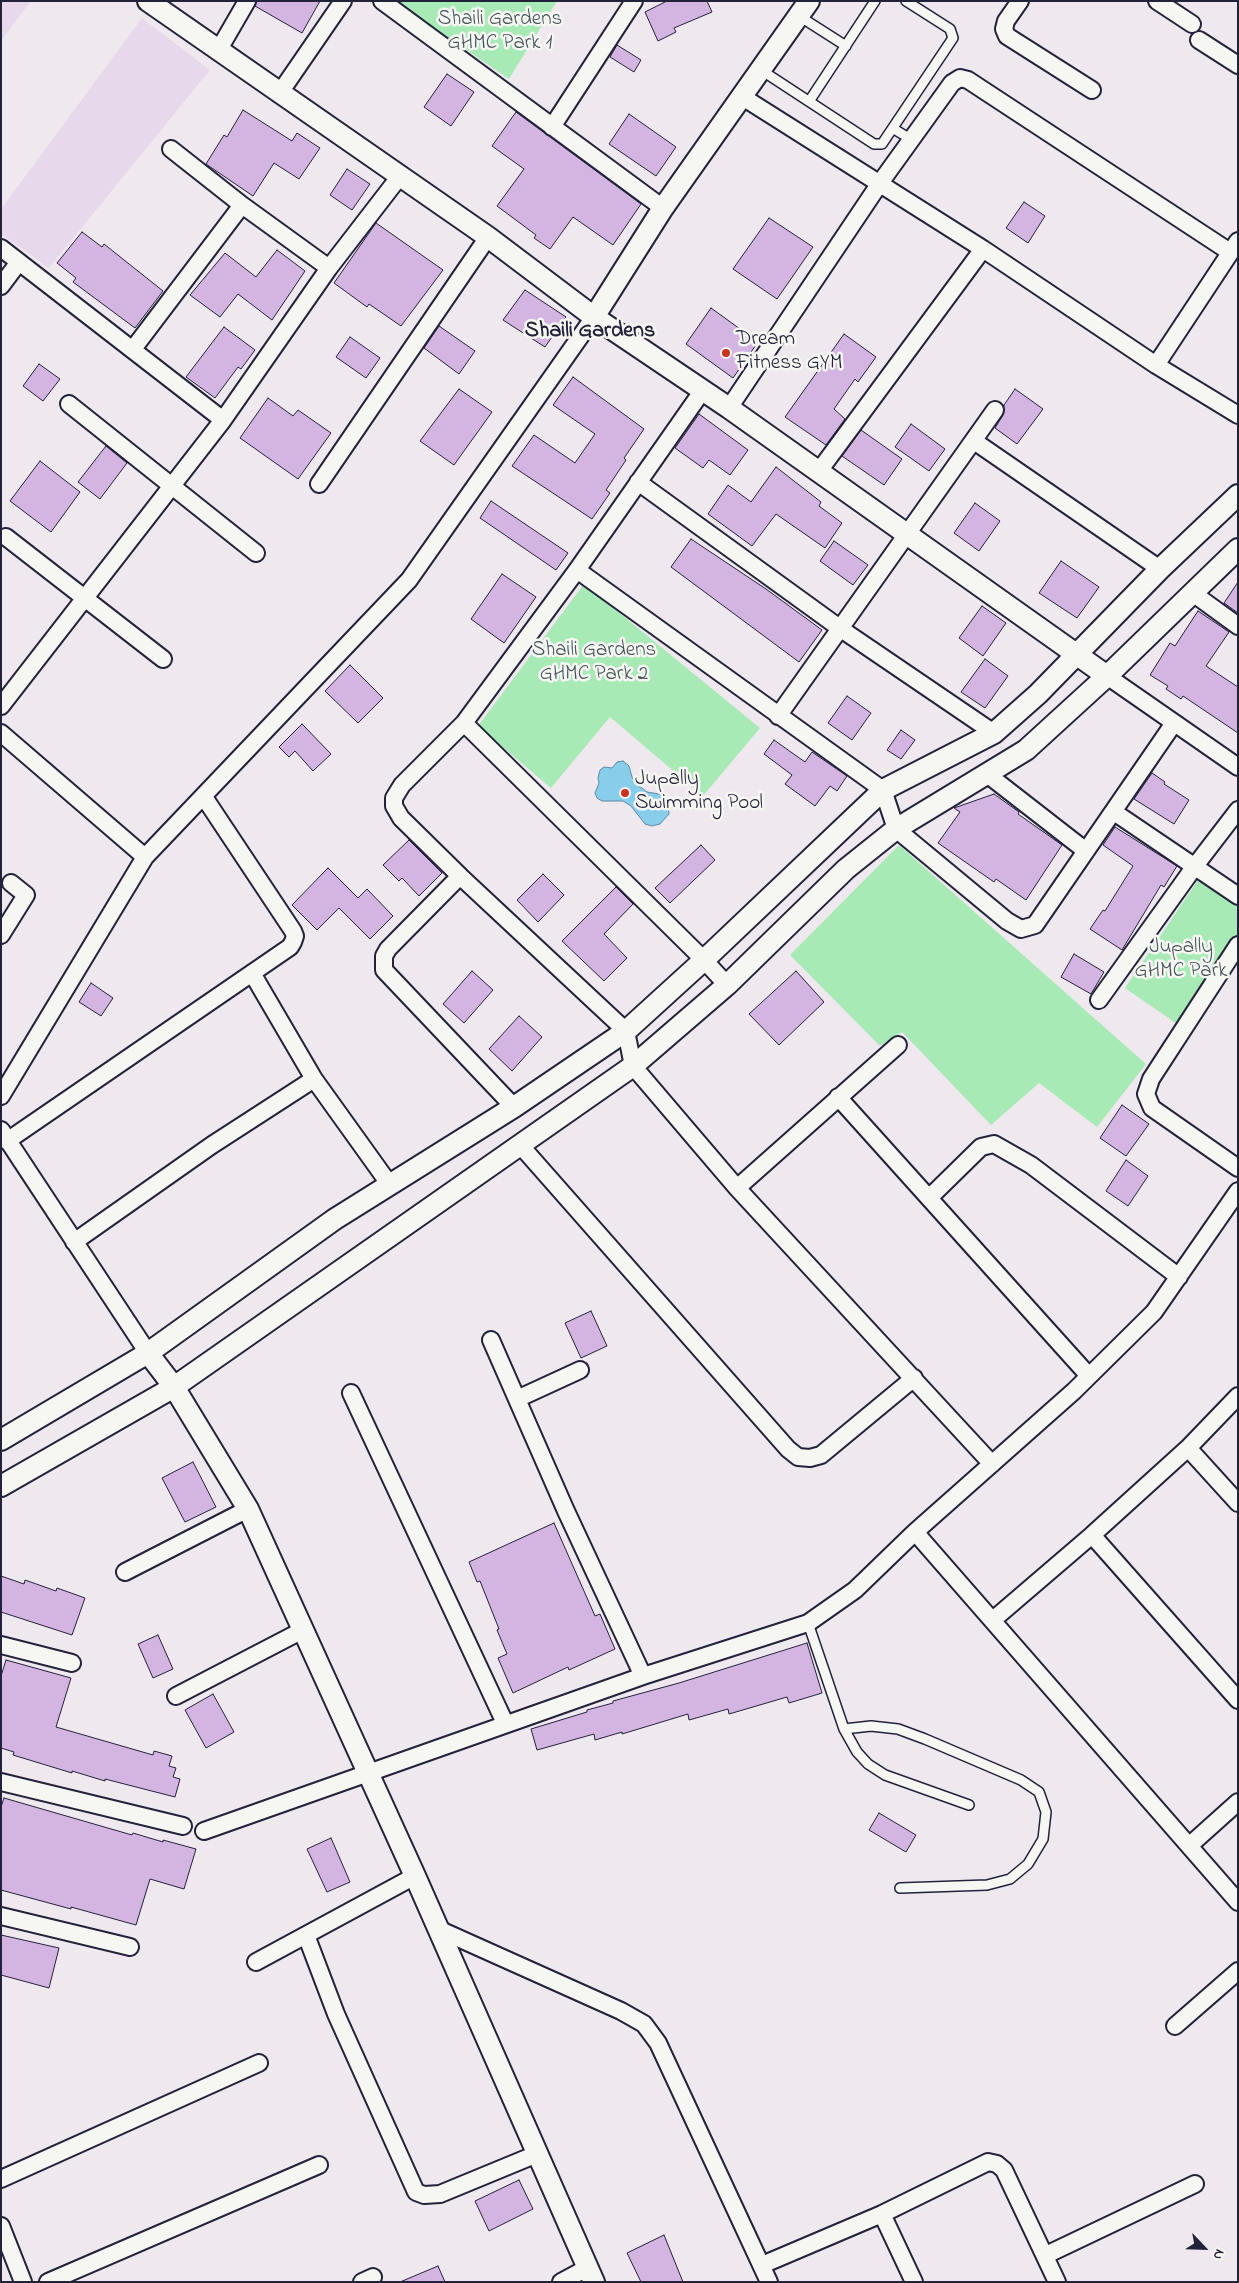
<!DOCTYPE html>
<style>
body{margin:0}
#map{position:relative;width:1239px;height:2283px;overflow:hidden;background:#efe9ef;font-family:"Indie Flower",sans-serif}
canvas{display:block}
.frame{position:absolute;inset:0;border:2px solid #22223b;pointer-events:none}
.north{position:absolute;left:1179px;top:2223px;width:50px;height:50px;-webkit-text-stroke:4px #f6f6f2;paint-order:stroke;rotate:114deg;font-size:14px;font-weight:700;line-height:20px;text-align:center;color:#22223b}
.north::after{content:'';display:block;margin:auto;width:18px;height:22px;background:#22223b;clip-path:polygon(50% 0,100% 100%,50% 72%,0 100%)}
</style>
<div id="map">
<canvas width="1239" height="2283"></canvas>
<div class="frame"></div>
<div class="north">N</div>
</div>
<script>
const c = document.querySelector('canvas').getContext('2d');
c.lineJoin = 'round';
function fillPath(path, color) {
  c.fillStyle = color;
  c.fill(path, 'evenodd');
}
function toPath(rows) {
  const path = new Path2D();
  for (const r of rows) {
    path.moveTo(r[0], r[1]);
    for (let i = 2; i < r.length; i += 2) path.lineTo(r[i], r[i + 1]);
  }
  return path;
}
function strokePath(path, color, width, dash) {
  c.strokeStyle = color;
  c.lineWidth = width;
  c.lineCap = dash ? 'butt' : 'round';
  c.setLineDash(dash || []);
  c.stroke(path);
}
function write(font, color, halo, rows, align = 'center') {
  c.font = font + ' "Indie Flower",sans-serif';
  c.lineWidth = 5;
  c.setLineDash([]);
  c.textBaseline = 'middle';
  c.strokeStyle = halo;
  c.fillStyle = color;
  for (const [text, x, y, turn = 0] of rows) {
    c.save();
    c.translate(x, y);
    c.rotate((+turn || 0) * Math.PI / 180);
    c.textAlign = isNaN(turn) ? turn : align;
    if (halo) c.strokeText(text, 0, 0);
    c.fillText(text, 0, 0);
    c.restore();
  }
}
fillPath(toPath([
 [1,1,31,1,1,41],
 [142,18,210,70,49,268,1,234,1,209]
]), '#e7d9eb');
fillPath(toPath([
 [395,1,557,1,509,79],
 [584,584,760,728,703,796,610,717,551,788,478,726],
 [899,845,1146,1064,1097,1127,1039,1083,991,1125,902,1032,880,1046,790,955],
 [1200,877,1238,903,1238,935,1177,1024,1125,988]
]), '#a7eab5');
const water = toPath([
 [623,761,629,766,632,777,638,785,647,792,659,794,668,802,669,814,660,824,652,826,645,824,631,806,623,801,602,801,597,798,595,793,599,783,598,778,600,770,604,767,612,768,617,762,623,761]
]);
fillPath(water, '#88ceea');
strokePath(water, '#5f89a4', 1);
const building = toPath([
 [257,1,320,1,302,33,255,6,257,1],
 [667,1,707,1,712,12,674,28,676,32,658,41,645,12,667,1],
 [617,45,641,60,634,72,610,57,617,45],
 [447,74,474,92,451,126,424,107,447,74],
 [243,110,292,141,297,133,320,148,299,179,274,163,253,196,206,164,224,135,227,137,243,110],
 [516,112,641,204,613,245,573,217,550,249,534,238,536,235,497,206,524,169,492,146,516,112],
 [629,114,676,147,656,176,609,144,629,114],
 [347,169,370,184,352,210,330,195,347,169],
 [1024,202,1045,216,1028,243,1006,228,1024,202],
 [769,218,813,247,777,299,733,269,769,218],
 [376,223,443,270,401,326,369,304,367,307,334,283,376,223],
 [82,232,102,247,104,244,163,291,135,328,73,282,76,278,57,263,82,232],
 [277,250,305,271,272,320,238,294,220,317,190,295,225,253,256,277,277,250],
 [525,290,566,317,545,347,503,320,525,290],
 [711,308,758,342,733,378,686,344,711,308],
 [439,326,475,351,459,374,424,348,439,326],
 [224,327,255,350,241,369,238,367,215,398,186,377,224,327],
 [844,334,876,357,858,382,855,379,834,409,845,419,826,445,785,417,844,334],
 [350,337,380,358,366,378,336,357,350,337],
 [39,364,60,379,43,401,23,386,39,364],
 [573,377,644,429,624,458,626,460,606,490,610,493,592,519,512,466,534,435,575,463,595,434,553,405,573,377],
 [459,389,492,412,454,465,420,441,459,389],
 [1015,389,1043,409,1017,444,995,428,1003,415,1004,405,1015,389],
 [268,398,293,416,298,410,331,433,298,479,240,438,268,398],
 [699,414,748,450,730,475,709,460,703,468,675,448,699,414],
 [911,424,945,449,929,471,895,447,911,424],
 [861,430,902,459,884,485,842,456,861,430],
 [106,446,127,463,100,499,78,482,106,446],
 [40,461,80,492,51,532,10,501,40,461],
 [776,467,821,502,819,506,842,523,825,548,776,514,752,546,708,514,728,485,751,502,776,467],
 [491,501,568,553,556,570,480,518,491,501],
 [975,503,1000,521,979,551,954,533,975,503],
 [691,539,766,589,822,630,799,662,671,567,691,539],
 [834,541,868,565,853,585,820,561,834,541],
 [1061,561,1099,587,1077,618,1039,593,1061,561],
 [502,574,536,597,504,643,471,619,502,574],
 [1238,582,1238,613,1224,603,1238,582],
 [982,606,1006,623,983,656,959,638,982,606],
 [1198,611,1229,632,1206,666,1238,687,1238,733,1183,696,1181,699,1166,689,1168,686,1150,675,1170,643,1175,646,1198,611],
 [985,659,1008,676,985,708,961,692,985,659],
 [350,665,383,698,358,723,325,691,350,665],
 [847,696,871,713,852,740,828,723,847,696],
 [302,724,331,754,313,771,295,751,289,757,279,747,302,724],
 [901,730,915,740,901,759,887,750,901,730],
 [774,740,805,762,812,752,847,776,837,791,830,786,815,806,785,784,792,775,764,754,774,740],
 [1152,773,1165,782,1164,784,1189,800,1174,824,1134,799,1152,773],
 [994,794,1019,812,1018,814,1062,845,1026,900,996,879,994,882,938,843,960,812,954,808,994,794],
 [1115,827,1177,866,1164,887,1161,885,1122,950,1090,929,1103,910,1105,911,1133,866,1103,845,1115,827],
 [409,840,442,873,419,896,402,878,399,881,383,865,409,840],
 [701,845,715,860,670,903,655,888,701,845],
 [328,868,358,898,367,889,393,916,370,939,339,908,317,930,292,905,328,868],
 [543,874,564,895,538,922,517,900,543,874],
 [616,887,633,904,604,934,627,958,604,981,562,941,616,887],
 [1074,954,1104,972,1091,994,1061,977,1074,954],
 [472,971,493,990,464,1023,443,1004,472,971],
 [796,971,824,1002,779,1045,749,1014,796,971],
 [91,983,113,998,101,1016,79,1002,91,983],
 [519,1016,542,1037,512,1071,489,1049,519,1016],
 [1122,1105,1149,1124,1126,1156,1100,1138,1122,1105],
 [1126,1160,1148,1176,1128,1206,1106,1191,1126,1160],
 [591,1311,607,1346,581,1358,565,1323,591,1311],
 [193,1462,216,1507,185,1522,162,1478,193,1462],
 [554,1523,595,1616,600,1614,615,1649,569,1670,568,1667,513,1693,498,1658,507,1654,497,1630,499,1629,480,1581,477,1582,469,1562,554,1523],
 [1,1576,24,1584,25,1580,56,1591,57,1588,85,1598,72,1635,1,1612,1,1576],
 [158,1635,173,1669,153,1678,138,1644,158,1635],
 [807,1643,822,1693,789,1703,787,1697,729,1714,728,1709,689,1720,688,1714,622,1734,622,1732,595,1740,594,1734,537,1750,531,1729,587,1712,587,1710,613,1703,613,1701,679,1683,807,1643],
 [6,1660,71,1678,56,1727,153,1755,154,1751,172,1756,169,1766,176,1768,173,1777,180,1779,175,1797,105,1779,105,1781,72,1771,72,1773,13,1755,14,1752,1,1748,1,1676,6,1660],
 [213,1694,234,1732,206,1748,185,1710,213,1694],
 [4,1798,132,1835,133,1833,163,1842,163,1840,196,1849,184,1889,150,1879,136,1925,71,1907,71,1909,1,1890,1,1807,4,1798],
 [879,1813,916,1835,906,1852,869,1830,879,1813],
 [331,1838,350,1882,327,1892,307,1849,331,1838],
 [1,1935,59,1948,49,1988,1,1975,1,1935],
 [519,2180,533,2209,489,2231,475,2201,519,2180],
 [664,2235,683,2282,641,2282,627,2253,664,2235],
 [438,2266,445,2282,400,2282,438,2266]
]);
fillPath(building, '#d4b5e1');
strokePath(building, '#22223b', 1);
const service = toPath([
 [799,16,846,46],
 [761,70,874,144,882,144,953,38,950,29,906,1],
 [810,100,875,1],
 [894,129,912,140],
 [808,1623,844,1729,857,1752,868,1764,885,1775,969,1805],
 [844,1729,871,1726,898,1729,925,1739,1021,1780,1039,1792,1046,1812,1043,1839,1028,1864,1010,1879,987,1885,900,1888]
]);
const minor = toPath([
 [382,1,663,208],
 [1020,1,1006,21,1004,29,1007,36,1092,90],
 [1157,1,1192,24],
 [1199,40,1238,65],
 [218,51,247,1],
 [279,94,343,1],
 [741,96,983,249,1156,365,1238,415],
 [552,127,634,1],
 [171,149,242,205,329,268],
 [1,248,223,420],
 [1,286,19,262],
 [133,349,242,205],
 [1156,365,1238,241],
 [703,390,577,570,464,723,402,785,394,798,394,806,401,818,460,876,626,1031,633,1066,737,1188,992,1464],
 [69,404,256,553],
 [729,408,880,183,952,83,960,78,968,80,1230,252],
 [974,441,1160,569],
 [819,471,983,249],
 [638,482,841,629,994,733],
 [319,484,488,237],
 [6,537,163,659],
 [577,570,883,790,896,829,1007,921,1021,929,1035,925,1174,723],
 [1194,594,1238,626],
 [1107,676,1238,767],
 [1,706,223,420,329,268,400,176],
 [778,716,995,410],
 [464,723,704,960,727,985],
 [1,733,145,857],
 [987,774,1086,851],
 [1114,812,1238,896],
 [460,876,388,949,384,956,384,970,514,1107],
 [1,935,26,895,11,883],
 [1238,945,1151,1079,1146,1094,1152,1108,1238,1168],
 [252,973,314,1079,390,1185],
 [1099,1000,1195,866,1238,810],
 [1,1096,145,857,409,580,594,317],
 [838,1097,1089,1376],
 [1,1130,148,1353],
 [7,1141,290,947,293,942,295,936,293,931,204,797],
 [521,1146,788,1449,798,1457,810,1458,821,1455,914,1378],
 [737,1188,898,1045],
 [929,1198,981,1147,994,1144,1031,1165,1179,1277],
 [74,1242,212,1145,314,1079],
 [491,1340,566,1511,643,1676],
 [351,1393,505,1723],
 [517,1399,580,1370],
 [1188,1448,1238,1503],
 [915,1532,1238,1902],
 [1092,1535,1238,1700],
 [125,1572,248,1509],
 [994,1619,1092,1535,1188,1448,1238,1396],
 [1,1645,72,1663],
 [176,1696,303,1630],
 [1,1782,183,1826],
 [204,1831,643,1676,808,1623,855,1590,915,1532,1074,1391,1154,1312,1238,1191],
 [1190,1845,1238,1802],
 [1,1916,130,1947],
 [438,1929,621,2011,644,2024,658,2043,769,2282],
 [306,1935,336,2014,416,2192,424,2195,440,2194,537,2154],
 [256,1962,415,1876],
 [1175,2026,1238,1971],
 [1,2179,259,2063],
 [882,2214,914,2282],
 [1,2226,23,2282],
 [1046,2255,1195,2184],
 [762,2265,882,2214,988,2162,997,2164,1004,2170,1057,2282],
 [48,2282,319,2165],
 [362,2282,373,2277],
 [561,2282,587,2268]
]);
const tertiary = toPath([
 [148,1,488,237,594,317,729,408,1107,676],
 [594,317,663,208,809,1],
 [148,1353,174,1387,248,1509,415,1876,594,2282],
 [1,1440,148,1353,335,1219,514,1107,626,1031,704,960,883,790,994,733,1038,694,1160,569,1238,495],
 [1,1486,174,1387,633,1066,727,985,846,869,896,829,1026,750,1107,676,1238,549]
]);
strokePath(service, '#22223b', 12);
strokePath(minor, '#22223b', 20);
strokePath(tertiary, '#22223b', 24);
strokePath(service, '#f6f6f2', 9);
strokePath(minor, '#f6f6f2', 16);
strokePath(tertiary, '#f6f6f2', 20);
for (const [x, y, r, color] of [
 [726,353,5,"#c8321e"],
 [625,793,5,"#c8321e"]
]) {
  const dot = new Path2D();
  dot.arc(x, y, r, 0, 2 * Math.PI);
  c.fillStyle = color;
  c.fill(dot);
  strokePath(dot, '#f6f6f2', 2);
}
write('21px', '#43545a', '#f6f6f2', [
 ["Shaili Gardens",500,21],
 ["GHMC Park 1",500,45],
 ["Shaili Gardens",594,652],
 ["GHMC Park 2",594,676],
 ["Jupally",1181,949],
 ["GHMC Park",1181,973]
]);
write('21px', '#22223b', '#f6f6f2', [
 ["Dream",736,341],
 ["Fitness GYM",736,365],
 ["Jupally",635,781],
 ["Swimming Pool",635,805]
], 'left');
write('bold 22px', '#22223b', '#f6f6f2', [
 ["Shaili Gardens",590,332]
]);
</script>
